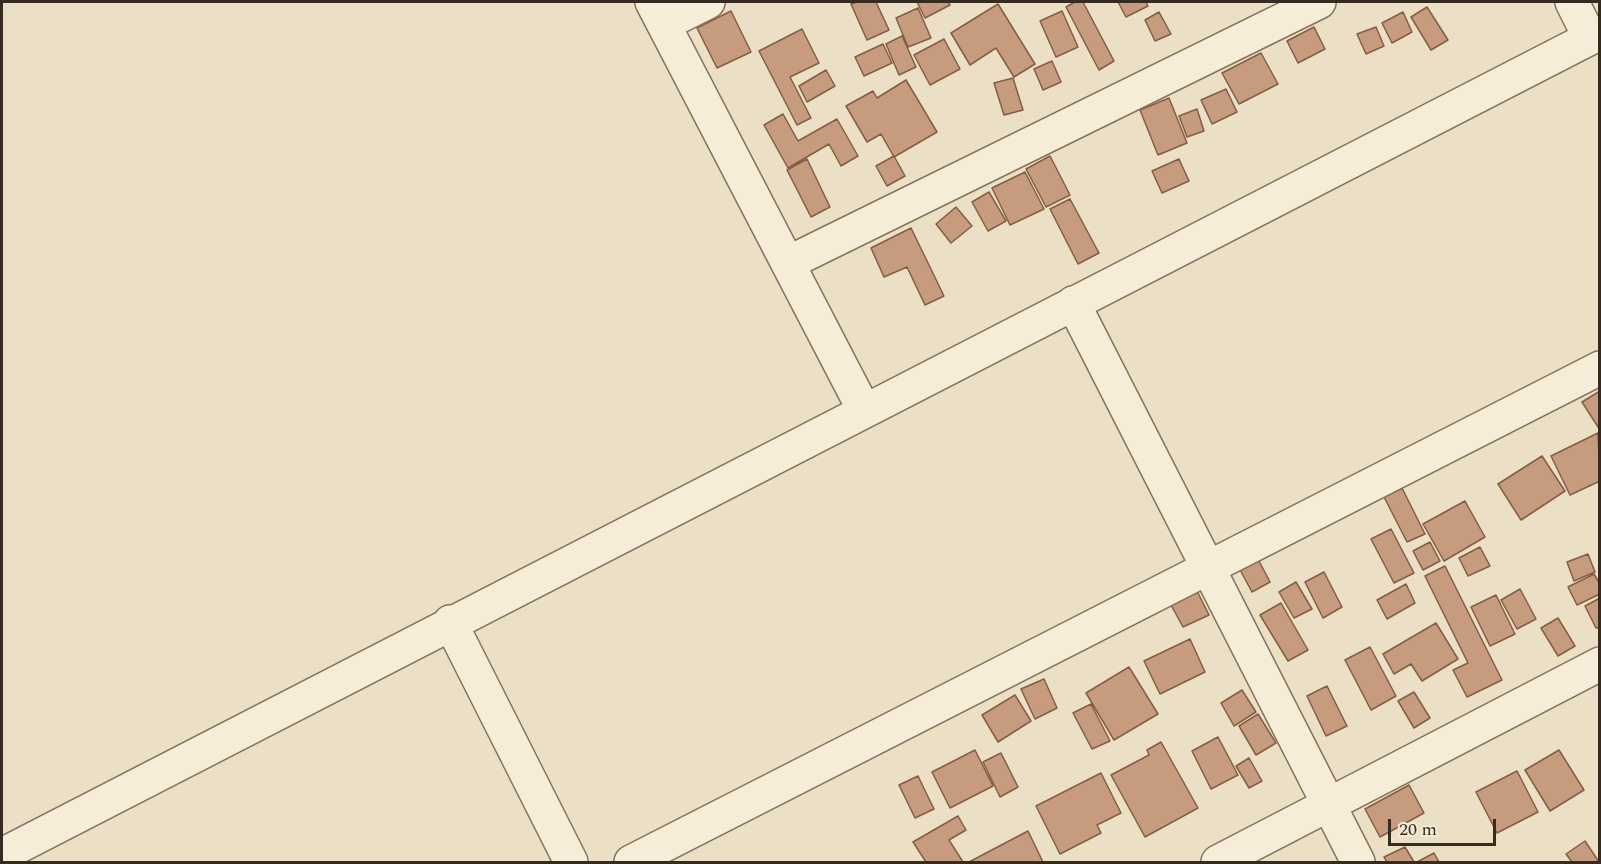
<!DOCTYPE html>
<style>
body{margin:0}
#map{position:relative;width:1601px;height:864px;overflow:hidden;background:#ebe0c6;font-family:Spectral,serif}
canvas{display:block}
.frame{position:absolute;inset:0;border:3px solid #362b20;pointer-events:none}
.scale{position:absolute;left:1388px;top:819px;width:108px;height:27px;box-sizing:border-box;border:3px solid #362b20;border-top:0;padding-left:8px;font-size:18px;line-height:21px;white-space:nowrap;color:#362b20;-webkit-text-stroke:4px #f3ead5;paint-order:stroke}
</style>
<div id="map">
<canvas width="1601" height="864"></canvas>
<div class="frame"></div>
<div class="scale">20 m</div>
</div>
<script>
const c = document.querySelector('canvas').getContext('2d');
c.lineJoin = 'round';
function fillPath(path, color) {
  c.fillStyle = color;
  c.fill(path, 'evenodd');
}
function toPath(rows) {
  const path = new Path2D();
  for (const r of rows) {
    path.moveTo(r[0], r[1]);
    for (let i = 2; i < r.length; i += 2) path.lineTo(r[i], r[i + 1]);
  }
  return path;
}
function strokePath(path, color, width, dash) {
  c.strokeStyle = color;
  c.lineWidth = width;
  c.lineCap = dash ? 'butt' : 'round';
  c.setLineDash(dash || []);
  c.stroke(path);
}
const building = toPath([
 [857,2,876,2,889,30,867,40,851,4,857,2],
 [917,2,948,2,950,5,925,18,917,2],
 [1075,2,1083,2,1114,61,1099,70,1066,7,1075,2],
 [1118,2,1146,2,1148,6,1126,17,1118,2],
 [998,4,1035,64,1014,77,996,48,970,65,951,33,998,4],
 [1427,7,1448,40,1431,50,1411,17,1427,7],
 [918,8,931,38,908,47,896,18,918,8],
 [731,11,751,52,717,68,697,28,731,11],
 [1062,11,1078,47,1056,57,1040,21,1062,11],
 [1159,12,1171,34,1155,41,1145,20,1159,12],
 [1403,12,1412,32,1392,43,1382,23,1403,12],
 [1314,27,1325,49,1298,63,1287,41,1314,27],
 [1376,27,1384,46,1366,54,1357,34,1376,27],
 [802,29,819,63,790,77,811,118,797,125,759,51,802,29],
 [902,36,916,67,899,75,886,44,902,36],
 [944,39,960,69,930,85,914,55,944,39],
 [883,44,892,63,864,76,855,57,883,44],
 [1261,53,1278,84,1239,104,1222,73,1261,53],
 [1052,61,1061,82,1043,90,1034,69,1052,61],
 [826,70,835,86,807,102,799,86,826,70],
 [1013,78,1023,110,1004,115,994,83,1013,78],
 [906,80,937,132,894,157,881,134,867,142,846,106,873,91,877,98,906,80],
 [1226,89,1237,112,1212,124,1201,100,1226,89],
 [1169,98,1187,143,1158,155,1140,110,1169,98],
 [1197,109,1204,131,1187,137,1179,116,1197,109],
 [783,114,798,141,837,119,858,156,841,166,829,144,788,168,764,125,783,114],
 [894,156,905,176,887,186,876,166,894,156],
 [1050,156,1070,195,1046,207,1026,169,1050,156],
 [807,159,830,207,811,217,787,170,807,159],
 [1179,159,1189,181,1162,193,1152,171,1179,159],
 [1025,172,1044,209,1010,225,992,188,1025,172],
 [989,192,1006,221,988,231,972,202,989,192],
 [1070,199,1099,253,1078,264,1050,209,1070,199],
 [956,207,972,226,951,243,936,224,956,207],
 [911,228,944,296,925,305,907,267,884,277,871,248,911,228],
 [1600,391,1600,430,1582,402,1600,391],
 [1598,433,1600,481,1570,495,1551,456,1598,433],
 [1542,456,1565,491,1521,520,1498,484,1542,456],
 [1402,488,1425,534,1407,542,1384,497,1402,488],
 [1465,501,1485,537,1444,561,1423,524,1465,501],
 [1391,529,1414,573,1394,583,1371,539,1391,529],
 [1430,542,1440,561,1423,570,1413,551,1430,542],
 [1480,547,1490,566,1468,576,1459,558,1480,547],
 [1588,554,1595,572,1574,581,1567,562,1588,554],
 [1258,559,1270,582,1252,592,1239,568,1258,559],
 [1445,566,1502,680,1467,697,1453,670,1468,663,1425,576,1445,566],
 [1324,572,1342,607,1323,618,1305,582,1324,572],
 [1594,574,1600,584,1600,594,1577,605,1568,587,1594,574],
 [1296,582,1312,609,1294,618,1279,592,1296,582],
 [1406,584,1415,603,1387,619,1377,600,1406,584],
 [1520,589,1536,619,1517,629,1501,600,1520,589],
 [1197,591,1209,615,1183,627,1171,605,1197,591],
 [1496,595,1515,634,1490,646,1471,607,1496,595],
 [1600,598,1600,627,1596,628,1585,606,1600,598],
 [1281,603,1308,650,1288,661,1260,615,1281,603],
 [1558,618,1575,646,1558,656,1541,628,1558,618],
 [1436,623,1458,659,1422,681,1411,664,1394,674,1383,654,1436,623],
 [1190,639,1205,672,1160,694,1144,661,1190,639],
 [1370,647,1396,696,1371,710,1345,660,1370,647],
 [1129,667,1158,714,1114,740,1086,693,1129,667],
 [1044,679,1057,708,1035,719,1021,689,1044,679],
 [1327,686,1347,726,1326,736,1307,696,1327,686],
 [1242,690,1256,712,1234,726,1221,703,1242,690],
 [1414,692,1430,718,1414,728,1398,701,1414,692],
 [1015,695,1031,721,998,742,982,715,1015,695],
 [1091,704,1110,741,1092,749,1073,713,1091,704],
 [1258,714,1276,743,1256,755,1239,726,1258,714],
 [1218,737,1238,775,1211,789,1192,751,1218,737],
 [1161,742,1198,808,1145,837,1111,775,1149,755,1147,750,1161,742],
 [975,750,993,786,950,808,932,772,975,750],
 [1559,750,1584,790,1550,811,1525,770,1559,750],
 [1001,753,1018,787,1000,797,983,762,1001,753],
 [1249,758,1262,781,1249,788,1236,766,1249,758],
 [1517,771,1538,812,1497,833,1476,792,1517,771],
 [1101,773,1121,813,1097,825,1101,833,1060,854,1036,806,1101,773],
 [918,776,934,809,915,818,899,785,918,776],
 [1409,785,1424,813,1380,837,1365,809,1409,785],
 [958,816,966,830,949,840,963,862,926,862,913,842,958,816],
 [1028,831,1043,862,969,862,1028,831],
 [1585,841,1599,862,1572,862,1566,854,1585,841],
 [1405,847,1414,862,1387,862,1384,857,1405,847],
 [1434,853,1439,862,1417,862,1434,853]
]);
fillPath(building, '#c79c7e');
strokePath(building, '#835d44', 1.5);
const street = toPath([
 [652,2,864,410],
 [1572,2,1590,38],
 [664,24,708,2],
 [788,263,1319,2],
 [1073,303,1358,862],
 [450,622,571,862],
 [2,855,1600,33],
 [631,862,1600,368],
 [1218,862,1600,664]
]);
strokePath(street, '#85725d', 36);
strokePath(street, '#f6edd8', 33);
</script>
